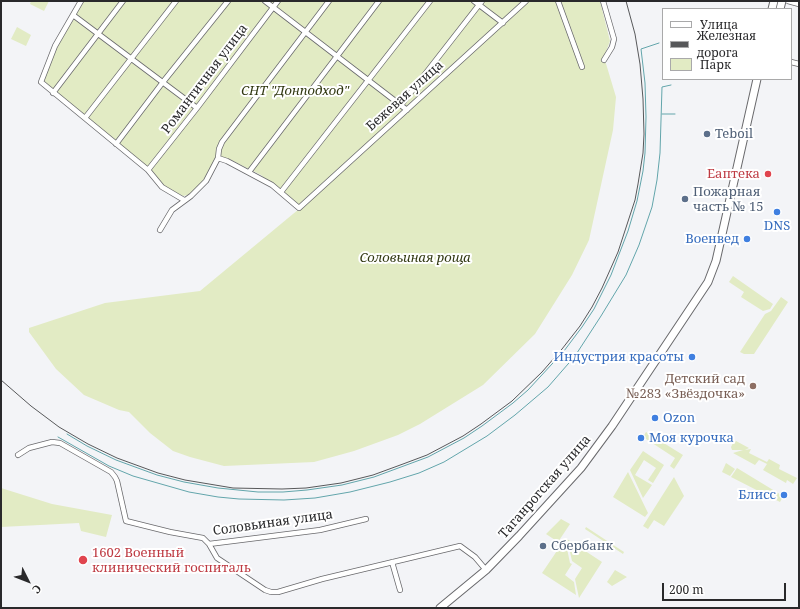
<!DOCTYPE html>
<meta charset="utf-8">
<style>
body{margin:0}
#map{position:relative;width:800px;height:609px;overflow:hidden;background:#f3f4f7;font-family:"Noto Serif",serif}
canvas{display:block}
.frame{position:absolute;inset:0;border:2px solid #29292b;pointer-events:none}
.legend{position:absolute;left:662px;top:8px;width:130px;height:72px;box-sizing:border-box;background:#fff;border:1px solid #a9a9aa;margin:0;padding:5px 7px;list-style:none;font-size:12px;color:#29292b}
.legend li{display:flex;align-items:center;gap:8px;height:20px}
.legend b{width:20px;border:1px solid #a9a9aa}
.north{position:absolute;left:8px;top:561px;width:40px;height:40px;-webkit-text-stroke:3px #fff;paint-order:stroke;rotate:132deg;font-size:11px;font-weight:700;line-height:16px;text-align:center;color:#29292b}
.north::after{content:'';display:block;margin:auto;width:14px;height:18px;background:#29292b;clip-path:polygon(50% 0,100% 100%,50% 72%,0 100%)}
.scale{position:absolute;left:662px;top:583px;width:124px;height:18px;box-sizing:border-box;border:2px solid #29292b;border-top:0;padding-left:5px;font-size:12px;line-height:14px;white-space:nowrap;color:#29292b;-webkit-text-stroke:3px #fff;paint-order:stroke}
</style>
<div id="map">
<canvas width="800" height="609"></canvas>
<div class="frame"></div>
<ul class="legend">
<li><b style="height:5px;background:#fff"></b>Улица</li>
<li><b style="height:5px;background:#57585a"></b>Железная дорога</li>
<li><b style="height:11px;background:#e2ebc4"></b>Парк</li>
</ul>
<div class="north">С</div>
<div class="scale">200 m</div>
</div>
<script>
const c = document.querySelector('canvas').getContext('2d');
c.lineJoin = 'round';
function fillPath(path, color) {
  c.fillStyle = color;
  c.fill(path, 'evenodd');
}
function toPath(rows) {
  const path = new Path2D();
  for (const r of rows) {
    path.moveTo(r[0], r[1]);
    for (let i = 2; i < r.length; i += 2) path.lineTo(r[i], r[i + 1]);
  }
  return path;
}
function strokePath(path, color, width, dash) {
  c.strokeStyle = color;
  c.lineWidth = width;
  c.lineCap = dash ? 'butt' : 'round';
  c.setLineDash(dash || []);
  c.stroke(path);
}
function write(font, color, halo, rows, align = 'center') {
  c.font = font + ' "Noto Serif",serif';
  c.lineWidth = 4;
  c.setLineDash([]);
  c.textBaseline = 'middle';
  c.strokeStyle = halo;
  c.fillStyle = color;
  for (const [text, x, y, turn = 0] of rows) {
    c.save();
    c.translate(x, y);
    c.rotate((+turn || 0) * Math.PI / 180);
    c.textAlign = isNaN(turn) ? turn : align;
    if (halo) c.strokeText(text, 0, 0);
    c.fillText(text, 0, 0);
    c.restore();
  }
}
fillPath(toPath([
 [31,1,49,1,44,11,30,4],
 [82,1,600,1,610,41,604,57,616,97,613,130,589,240,572,275,535,334,483,385,420,424,398,435,354,451,314,462,224,466,190,457,173,451,150,433,129,412,119,410,84,395,56,369,29,332,29,328,105,303,200,291,299,209,261,175,227,158,217,158,211,171,197,188,188,195,183,196,164,187,43,81,44,75,61,37],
 [17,27,31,35,26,46,11,39],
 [733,276,773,304,770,309,763,311,741,297,744,292,729,282],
 [781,297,788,302,754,354,744,354,740,352,765,314,771,311],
 [646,432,683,455,674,469,670,466,675,458,643,437],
 [736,441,749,448,745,450,751,449,749,453,767,462,769,459,780,465,779,469,797,478,793,484,787,480,786,483,763,470,767,464,759,460,755,465,733,453,743,450,732,450,731,447,733,443],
 [643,451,664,465,653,483,648,480,656,468,644,460,635,475,652,485,643,498,630,470],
 [726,463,735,469,730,476,722,472],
 [737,468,783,496,780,502,731,477],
 [628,472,648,513,645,517,613,497],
 [674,477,684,496,664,526,654,520,648,529,643,526],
 [1,488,52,504,112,515,106,537,81,531,79,523,1,527],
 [561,519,570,524,558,542,546,534],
 [586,527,624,552,623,554,585,529],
 [565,539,570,563,572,564,565,575,574,582,576,595,542,573],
 [567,539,602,562,579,598,575,579,582,568,572,561],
 [615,570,627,577,612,586,607,582]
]), '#e2ebc4');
strokePath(toPath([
 [662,114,675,114],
 [67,434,87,446,116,460,157,475,184,482,218,488,258,492,283,492,307,490,342,485,374,477,428,457,464,438,482,426,513,403,528,390,564,351,582,327,594,309,611,275,628,231,637,201,643,171,645,153,646,117,645,83,641,49,659,43],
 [58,437,109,466,133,476,189,492,218,497,239,499,284,500,315,498,350,492,390,482,419,473,444,462,487,436,515,415,548,387,575,356,601,316,626,275,639,245,652,207,657,180,660,153,662,87,671,85]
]), '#62a5ab', 1);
const street = toPath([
 [81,1,55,46,41,82,148,170,162,187,184,200],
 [265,1,407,110],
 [474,1,503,23],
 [558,1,582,67],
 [603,1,614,39,612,47,604,60],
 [788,1,799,4],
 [73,15,197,108],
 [791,62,799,64],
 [53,93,123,1],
 [401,105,482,1],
 [85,118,176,1],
 [116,144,163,82,228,1],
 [218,158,227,161,272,185,299,208,526,1],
 [148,170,197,108,278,1],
 [249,172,379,1],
 [281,192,430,1],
 [160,230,172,210,191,196,206,181,218,158,219,149,222,142,329,1],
 [18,455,29,448,52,442,60,443,111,472,115,477,117,481,126,521,170,532,203,538,209,544,320,530,366,519],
 [209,544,217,558,265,590,271,592,278,592,322,579,460,546,475,557,486,570],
 [392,562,400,590]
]);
const primary = toPath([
 [772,9,774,1],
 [780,9,782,1],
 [440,608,486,570,519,536,581,468,612,426,708,282,716,261,757,79]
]);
strokePath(street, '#69696c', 6);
strokePath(primary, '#69696c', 9);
strokePath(street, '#fff', 4.5);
strokePath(primary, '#fff', 7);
strokePath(toPath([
 [1,380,31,406,59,427,88,444,117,458,158,473,185,480,233,488,282,489,306,488,341,483,373,475,403,464,427,455,463,436,481,424,512,401,542,372,562,349,580,326,592,307,602,288,618,252,635,200,638,184,643,153,644,134,643,99,640,64,635,34,626,1]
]), '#57585a', 1);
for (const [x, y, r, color] of [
 [707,134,4,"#5c6f8a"],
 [768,174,4,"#e0444e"],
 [685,199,4,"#5c6f8a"],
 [777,212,4,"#3f7fe0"],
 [747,239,4,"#3f7fe0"],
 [692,357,4,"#3f7fe0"],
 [753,386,4,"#8d6e63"],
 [655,418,4,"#3f7fe0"],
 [641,438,4,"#3f7fe0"],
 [784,495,4,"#3f7fe0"],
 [543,546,4,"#5c6f8a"],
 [83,560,5,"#e0444e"]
]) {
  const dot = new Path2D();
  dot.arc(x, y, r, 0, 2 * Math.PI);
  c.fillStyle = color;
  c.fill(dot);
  strokePath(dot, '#fff', 1.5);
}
write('13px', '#29292b', '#fff', [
 ["Романтичная улица",205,79,-53],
 ["Бежевая улица",405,96,-42],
 ["Таганрогская улица",545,487,-49],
 ["Соловьиная улица",273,523,-8]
]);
write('italic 13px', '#313811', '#fff', [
 ["СНТ \"Донподход\"",295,91],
 ["Соловьиная роща",415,258]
]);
write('13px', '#4e5e75', '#fff', [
 ["Teboil",715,134],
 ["Пожарная",693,192],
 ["часть № 15",693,207],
 ["Сбербанк",551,546]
], 'left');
write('13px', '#be3a42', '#fff', [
 ["Еаптека",760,174],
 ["1602 Военный",92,553,"left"],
 ["клинический госпиталь",92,568,"left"]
], 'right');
write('13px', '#366cbe', '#fff', [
 ["DNS",777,226,"center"],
 ["Военвед",739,239],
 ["Индустрия красоты",684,357],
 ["Ozon",663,418,"left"],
 ["Моя курочка",649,438,"left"],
 ["Блисс",776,495]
], 'right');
write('13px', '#785e54', '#fff', [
 ["Детский сад",745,379],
 ["№283 «Звёздочка»",745,394]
], 'right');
</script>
